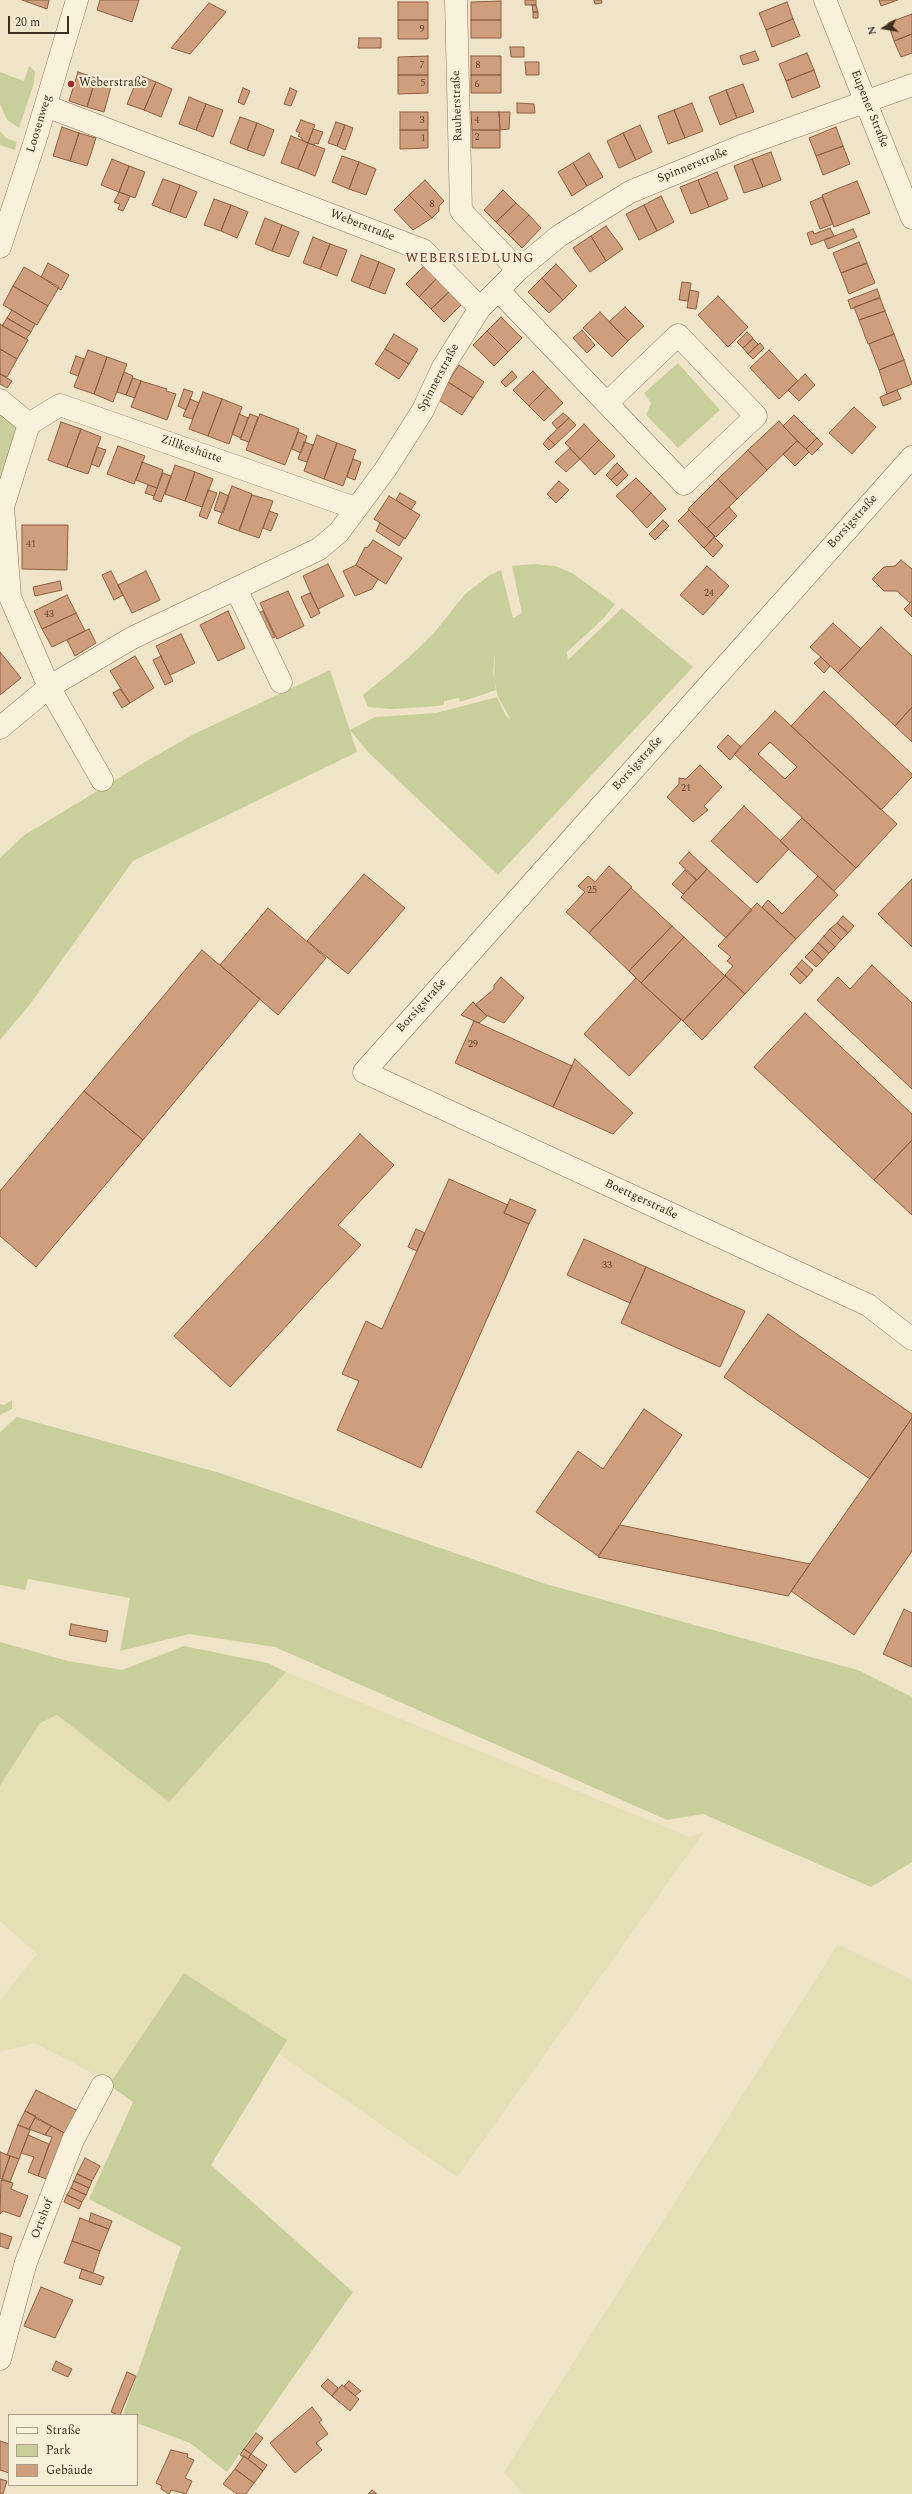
<!DOCTYPE html>
<meta charset="utf-8">
<style>
body{margin:0}
#map{position:relative;width:912px;height:2494px;overflow:hidden;background:#f0e4c8;font-family:Spectral,serif}
canvas{display:block}
.legend{position:absolute;left:8px;top:2414px;width:130px;height:72px;box-sizing:border-box;background:#f7eed8;border:1px solid #ada18e;margin:0;padding:5px 7px;list-style:none;font-size:12px;color:#3d2e20}
.legend li{display:flex;align-items:center;gap:8px;height:20px}
.legend b{width:20px;border:1px solid #ada18e}
.north{position:absolute;left:864px;top:8px;width:40px;height:40px;-webkit-text-stroke:3px #f7eed8;paint-order:stroke;rotate:259deg;font-size:11px;font-weight:700;line-height:16px;text-align:center;color:#3d2e20}
.north::after{content:'';display:block;margin:auto;width:14px;height:18px;background:#3d2e20;clip-path:polygon(50% 0,100% 100%,50% 72%,0 100%)}
.scale{position:absolute;left:8px;top:16px;width:61px;height:18px;box-sizing:border-box;border:2px solid #3d2e20;border-top:0;padding-left:5px;font-size:12px;line-height:14px;white-space:nowrap;color:#3d2e20;-webkit-text-stroke:3px #f7eed8;paint-order:stroke}
</style>
<div id="map">
<canvas width="912" height="2494"></canvas>
<ul class="legend">
<li><b style="height:5px;background:#faf1dc"></b>Straße</li>
<li><b style="height:11px;background:#c9cf9b"></b>Park</li>
<li><b style="height:11px;background:#cf9f7d"></b>Gebäude</li>
</ul>
<div class="north">N</div>
<div class="scale">20 m</div>
</div>
<script>
const c = document.querySelector('canvas').getContext('2d');
c.lineJoin = 'round';
function fillPath(path, color) {
  c.fillStyle = color;
  c.fill(path, 'evenodd');
}
function toPath(rows) {
  const path = new Path2D();
  for (const r of rows) {
    path.moveTo(r[0], r[1]);
    for (let i = 2; i < r.length; i += 2) path.lineTo(r[i], r[i + 1]);
  }
  return path;
}
function strokePath(path, color, width, dash) {
  c.strokeStyle = color;
  c.lineWidth = width;
  c.lineCap = dash ? 'butt' : 'round';
  c.setLineDash(dash || []);
  c.stroke(path);
}
function write(font, color, halo, rows, align = 'center') {
  c.font = font + ' Spectral,serif';
  c.lineWidth = 4;
  c.setLineDash([]);
  c.textBaseline = 'middle';
  c.strokeStyle = halo;
  c.fillStyle = color;
  for (const [text, x, y, turn = 0] of rows) {
    c.save();
    c.translate(x, y);
    c.rotate((+turn || 0) * Math.PI / 180);
    c.textAlign = isNaN(turn) ? turn : align;
    if (halo) c.strokeText(text, 0, 0);
    c.fillText(text, 0, 0);
    c.restore();
  }
}
fillPath(toPath([
 [286,1672,690,1837,704,1832,457,2177,188,1991,121,2088,35,2043,0,2052,0,2000,37,1954,0,1921,0,1786,40,1723,57,1715,169,1802],
 [838,1944,912,1980,912,2494,523,2494,504,2472]
]), '#e6deb5');
fillPath(toPath([
 [29,66,35,71,34,83,19,128,7,120,0,104,0,72,24,81],
 [0,131,6,138,17,142,15,150,0,145],
 [678,363,720,410,678,448,646,415,651,403,644,393],
 [0,412,19,427,0,489],
 [534,564,555,566,572,573,615,604,604,618,567,652,568,660,622,608,693,667,498,875,368,752,350,730,375,717,436,713,497,697,506,716,511,720,498,697,494,678,495,653,493,672,496,690,476,697,460,702,459,698,444,701,444,705,427,707,391,709,368,707,363,695,407,659,434,633,465,594,490,575,501,570,513,618,522,613,512,566],
 [330,670,357,752,133,861,28,1007,0,1040,0,858,23,836,145,762,192,735],
 [12,1400,12,1409,0,1415,0,1404,4,1405],
 [17,1417,220,1473,546,1584,858,1670,912,1697,912,1862,871,1887,703,1814,667,1820,275,1647,189,1634,120,1651,130,1598,28,1579,25,1590,0,1585,0,1432],
 [0,1642,68,1661,122,1670,184,1646,268,1663,286,1672,169,1802,57,1715,40,1723,0,1786],
 [184,1973,287,2040,211,2165,353,2292,227,2472,190,2443,137,2423,137,2415,123,2415,181,2247,89,2199,133,2102,109,2085]
]), '#c9cf9b');
const building = toPath([
 [22,0,49,0,47,9,22,0],
 [100,0,139,0,132,22,97,10,100,0],
 [525,0,536,0,536,5,525,5,525,0],
 [594,0,601,0,602,3,595,4,594,0],
 [879,0,898,0,881,6,879,0],
 [501,1,501,20,471,20,471,2,501,1],
 [398,2,428,2,428,20,398,20,398,2],
 [787,2,793,19,766,30,759,13,787,2],
 [209,3,226,12,190,54,171,48,209,3],
 [532,5,536,5,538,12,533,12,532,5],
 [533,12,538,12,538,18,533,18,533,12],
 [912,14,912,34,894,41,888,23,912,14],
 [793,19,800,36,772,47,766,30,793,19],
 [398,20,428,20,428,39,398,39,398,20],
 [471,20,501,20,501,38,471,38,471,20],
 [912,34,912,53,901,57,894,41,912,34],
 [359,38,381,38,381,48,358,48,359,38],
 [510,47,524,47,524,57,511,57,510,47],
 [755,51,759,60,743,65,740,56,755,51],
 [807,53,814,70,786,81,779,64,807,53],
 [428,56,428,75,398,75,398,57,428,56],
 [471,56,501,56,501,75,471,75,471,56],
 [525,62,539,62,539,75,526,75,525,62],
 [814,70,820,87,792,98,786,81,814,70],
 [78,72,96,78,87,107,69,101,78,72],
 [139,75,156,82,144,110,127,104,139,75],
 [398,75,428,75,428,93,398,94,398,75],
 [471,75,501,75,501,93,471,93,471,75],
 [96,78,112,83,104,112,87,107,96,78],
 [156,82,172,89,161,117,144,110,156,82],
 [743,84,754,112,737,118,726,90,743,84],
 [243,88,250,91,244,105,238,102,243,88],
 [290,88,297,91,291,106,284,104,290,88],
 [726,90,737,118,720,125,709,97,726,90],
 [189,97,206,104,196,130,179,124,189,97],
 [517,103,534,104,535,113,517,113,517,103],
 [692,103,703,131,685,138,674,110,692,103],
 [206,104,223,110,213,137,196,130,206,104],
 [674,110,685,138,668,144,658,116,674,110],
 [400,112,428,112,428,130,400,130,400,112],
 [471,112,499,112,500,130,472,130,471,112],
 [499,112,510,112,509,129,500,130,499,112],
 [240,117,257,123,247,150,230,143,240,117],
 [301,120,315,125,308,143,302,140,302,138,298,136,300,133,296,131,301,120],
 [336,122,345,125,337,146,328,143,336,122],
 [257,123,274,130,264,156,247,150,257,123],
 [345,125,353,128,345,150,337,146,345,125],
 [640,125,652,152,636,160,623,133,640,125],
 [62,127,79,133,70,161,53,156,62,127],
 [836,127,843,146,816,156,809,138,836,127],
 [313,129,323,132,318,144,315,143,314,145,308,143,313,129],
 [400,130,428,130,428,148,400,149,400,130],
 [472,130,500,130,500,148,472,148,472,130],
 [79,133,96,138,87,166,70,161,79,133],
 [623,133,636,160,619,168,607,141,623,133],
 [291,136,308,143,298,169,281,163,291,136],
 [308,143,325,149,315,176,298,169,308,143],
 [843,146,850,164,823,175,816,156,843,146],
 [771,152,781,180,763,187,752,159,771,152],
 [589,153,603,177,587,186,573,163,589,153],
 [342,156,359,162,349,189,332,182,342,156],
 [112,159,129,166,119,192,101,185,112,159],
 [752,159,763,187,744,193,734,166,752,159],
 [359,162,376,169,366,195,349,189,359,162],
 [573,163,587,186,572,196,558,172,573,163],
 [129,166,145,172,135,198,119,192,129,166],
 [717,172,728,199,709,207,698,180,717,172],
 [163,179,180,185,170,212,152,205,163,179],
 [425,180,444,201,439,206,439,211,432,218,409,195,425,180],
 [698,180,709,207,691,214,680,187,698,180],
 [857,181,870,213,834,227,822,195,857,181],
 [180,185,197,192,186,218,170,212,180,185],
 [503,190,516,203,496,222,484,210,503,190],
 [119,192,130,196,123,211,118,209,120,204,114,202,119,192],
 [409,195,432,218,413,230,394,210,409,195],
 [661,196,674,222,657,231,644,205,661,196],
 [822,197,833,224,820,229,810,202,822,197],
 [214,199,231,205,221,231,204,225,214,199],
 [516,203,529,215,509,235,496,222,516,203],
 [231,205,248,212,237,238,221,231,231,205],
 [644,205,657,231,639,240,626,214,644,205],
 [529,215,541,228,522,248,509,235,529,215],
 [265,218,282,225,272,251,255,244,265,218],
 [282,225,299,232,289,257,272,251,282,225],
 [606,226,623,249,606,261,591,236,606,226],
 [830,228,834,236,811,245,807,233,813,231,814,234,830,228],
 [853,229,857,237,828,249,824,240,853,229],
 [591,236,606,261,590,272,573,248,591,236],
 [313,237,330,244,320,269,303,263,313,237],
 [859,242,867,263,841,273,833,253,859,242],
 [330,244,347,250,337,276,320,269,330,244],
 [361,255,379,262,369,288,351,281,361,255],
 [379,262,395,269,385,294,369,288,379,262],
 [48,263,69,275,61,290,41,277,48,263],
 [867,263,875,283,849,294,841,273,867,263],
 [426,264,438,277,419,297,406,284,426,264],
 [556,264,577,286,563,300,542,278,556,264],
 [24,267,59,287,48,306,13,286,24,267],
 [438,277,451,290,431,309,419,297,438,277],
 [542,278,563,300,549,313,528,292,542,278],
 [682,282,691,283,688,301,679,300,682,282],
 [13,286,48,306,37,325,3,305,13,286],
 [877,289,880,297,851,309,848,300,877,289],
 [451,290,464,302,444,322,431,309,451,290],
 [690,290,699,292,696,309,687,308,690,290],
 [718,296,748,327,728,347,698,315,718,296],
 [880,298,885,311,859,320,854,307,880,298],
 [625,307,644,326,628,341,609,322,625,307],
 [12,310,35,324,31,332,7,318,12,310],
 [885,311,894,334,868,344,859,320,885,311],
 [600,312,628,341,612,357,583,328,600,312],
 [501,317,522,338,508,352,487,331,501,317],
 [7,318,31,332,26,339,2,326,7,318],
 [0,324,28,340,17,359,0,349,0,324],
 [582,330,595,345,587,353,573,338,582,330],
 [487,331,508,352,494,366,473,345,487,331],
 [747,332,753,338,743,348,737,342,747,332],
 [394,334,418,349,409,364,385,349,394,334],
 [894,334,904,360,879,370,869,344,894,334],
 [753,339,758,344,748,354,743,348,753,339],
 [760,343,764,348,753,359,748,354,760,343],
 [0,349,17,359,7,377,0,374,0,349],
 [385,349,409,364,399,379,375,364,385,349],
 [88,350,107,357,94,394,74,387,88,350],
 [769,350,798,381,779,399,750,368,769,350],
 [76,356,84,359,78,376,70,373,76,356],
 [107,357,127,364,113,402,94,394,107,357],
 [904,360,912,384,887,394,879,370,904,360],
 [459,365,484,382,473,398,448,382,459,365],
 [512,371,517,377,506,387,501,382,512,371],
 [533,371,548,387,529,406,513,390,533,371],
 [124,372,133,376,126,395,117,392,124,372],
 [0,374,12,381,7,388,0,384,0,374],
 [805,374,815,385,799,401,788,390,805,374],
 [133,378,141,381,135,398,126,395,133,378],
 [141,381,167,389,166,391,176,394,167,420,131,407,141,381],
 [448,382,473,398,462,415,437,399,448,382],
 [548,387,563,403,544,421,529,406,548,387],
 [184,389,193,392,186,410,178,406,184,389],
 [897,390,901,399,883,406,880,397,897,390],
 [203,392,222,399,208,436,189,429,203,392],
 [190,399,199,403,192,419,183,416,190,399],
 [222,399,242,407,229,444,208,436,222,399],
 [854,407,876,427,852,454,829,433,854,407],
 [563,413,569,418,557,429,552,423,563,413],
 [239,414,248,418,241,438,232,434,239,414],
 [250,414,258,417,249,442,240,439,250,414],
 [260,414,299,429,285,465,246,450,260,414],
 [794,415,817,438,806,449,783,426,794,415],
 [569,418,576,425,555,445,548,438,569,418],
 [779,421,797,441,767,470,748,450,779,421],
 [61,422,81,429,67,467,48,460,61,422],
 [584,424,599,440,580,459,565,443,584,424],
 [81,429,101,437,88,474,67,467,81,429],
 [298,432,307,436,301,453,292,449,298,432],
 [317,435,337,443,324,479,304,471,317,435],
 [548,438,555,445,549,450,543,444,548,438],
 [817,438,823,444,812,455,806,449,817,438],
 [599,440,615,456,595,475,580,459,599,440],
 [797,441,809,452,795,466,783,454,797,441],
 [304,442,313,445,307,462,298,459,304,442],
 [337,443,356,450,343,486,324,479,337,443],
 [118,446,145,456,134,484,107,474,118,446],
 [97,447,106,450,99,467,91,464,97,447],
 [570,448,580,459,566,472,555,462,570,448],
 [748,450,767,470,737,499,718,479,748,450],
 [353,459,361,462,355,480,347,477,353,459],
 [142,462,163,470,157,488,136,480,142,462],
 [617,463,623,469,611,480,606,475,617,463],
 [175,465,195,472,185,501,165,494,175,465],
 [623,469,628,475,617,486,611,480,623,469],
 [195,472,213,479,202,507,185,501,195,472],
 [163,473,171,476,161,502,153,499,163,473],
 [636,478,651,493,632,512,616,496,636,478],
 [718,479,737,499,707,528,688,509,718,479],
 [559,481,569,490,556,503,547,494,559,481],
 [148,485,157,488,154,496,145,493,148,485],
 [232,486,252,494,239,531,218,523,232,486],
 [208,490,217,493,207,519,199,516,208,490],
 [220,492,229,496,223,513,214,510,220,492],
 [400,493,416,502,411,510,396,500,400,493],
 [651,493,666,509,647,528,632,512,651,493],
 [252,495,273,501,259,538,239,531,252,495],
 [389,496,420,515,405,539,374,519,389,496],
 [729,507,737,516,716,537,707,528,729,507],
 [689,510,715,537,704,548,678,521,689,510],
 [269,511,278,514,271,531,263,528,269,511],
 [663,520,669,526,655,540,649,534,663,520],
 [380,523,404,538,399,546,376,531,380,523],
 [22,525,68,525,67,570,22,569,22,525],
 [714,537,723,546,713,557,704,548,714,537],
 [373,540,402,558,386,584,356,565,365,547,367,548,373,540],
 [901,560,912,569,912,601,910,603,897,591,884,591,872,579,884,567,895,566,901,560],
 [328,564,344,596,318,609,303,576,328,564],
 [356,565,378,579,372,589,355,596,343,571,356,565],
 [707,566,729,586,703,615,680,595,707,566],
 [111,571,123,595,114,600,102,575,111,571],
 [146,571,160,600,132,613,118,585,146,571],
 [60,581,62,590,35,596,33,587,60,581],
 [288,591,304,626,277,639,260,603,288,591],
 [310,593,320,613,311,618,301,597,310,593],
 [67,595,76,613,42,629,34,611,67,595],
 [912,601,912,617,904,609,912,601],
 [228,611,245,648,218,661,200,625,228,611],
 [263,611,275,637,266,641,254,615,263,611],
 [76,613,85,631,52,647,42,629,76,613],
 [833,623,861,649,838,673,810,647,833,623],
 [881,627,912,656,912,707,895,726,838,673,881,627],
 [89,629,96,643,75,656,67,640,89,629],
 [181,634,195,663,170,675,156,646,181,634],
 [0,652,21,678,0,695,0,652],
 [135,656,154,688,130,703,110,671,135,656],
 [161,656,173,681,165,685,153,660,161,656],
 [821,657,830,666,824,673,814,663,821,657],
 [120,689,130,703,122,708,113,693,120,689],
 [824,691,912,774,912,777,881,810,791,726,824,691],
 [912,707,912,742,895,726,912,707],
 [775,711,897,824,856,868,734,754,775,711],
 [770,742,797,767,785,779,758,754,770,742],
 [728,735,741,747,730,760,717,747,728,735],
 [700,765,722,787,704,806,708,810,693,822,667,797,679,784,679,778,686,779,700,765],
 [744,806,789,849,757,883,711,841,744,806],
 [802,818,856,868,834,891,780,841,802,818],
 [689,852,707,869,697,880,679,863,689,852],
 [609,866,632,887,589,933,566,912,585,892,578,886,588,876,595,882,609,866],
 [707,869,752,910,726,938,681,897,707,869],
 [685,870,696,880,683,894,672,884,685,870],
 [364,874,405,908,348,974,307,941,364,874],
 [818,876,838,895,796,939,762,907,768,900,782,914,818,876],
 [912,879,912,947,878,914,912,879],
 [631,888,672,926,629,971,589,933,631,888],
 [757,903,796,939,745,994,725,975,733,966,727,961,731,957,718,946,757,903],
 [268,908,326,958,278,1015,220,965,268,908],
 [843,916,854,926,848,933,837,923,843,916],
 [837,923,848,933,841,940,830,929,837,923],
 [672,926,684,937,641,983,629,971,672,926],
 [830,929,841,940,835,947,824,936,830,929],
 [824,936,835,947,829,953,818,943,824,936],
 [684,937,725,976,683,1021,641,983,684,937],
 [818,943,829,953,823,960,812,950,818,943],
 [202,950,260,999,143,1140,84,1091,202,950],
 [812,950,823,960,816,967,805,957,812,950],
 [802,960,813,970,807,977,796,967,802,960],
 [872,965,912,1003,912,1089,817,1000,838,977,850,989,872,965],
 [796,967,807,977,800,984,790,974,796,967],
 [725,976,745,994,702,1040,683,1021,725,976],
 [501,977,524,998,504,1023,486,1015,475,1005,494,989,494,985,501,977],
 [636,978,681,1020,629,1076,584,1034,636,978],
 [473,1002,487,1016,479,1023,461,1015,473,1002],
 [805,1013,912,1114,912,1140,874,1180,754,1067,805,1013],
 [474,1021,572,1066,553,1107,455,1063,474,1021],
 [575,1059,633,1113,613,1134,553,1107,575,1059],
 [84,1091,143,1140,36,1267,0,1236,0,1191,84,1091],
 [360,1134,394,1165,338,1225,361,1245,230,1387,174,1336,360,1134],
 [912,1140,912,1215,874,1180,912,1140],
 [449,1179,508,1205,504,1213,529,1224,421,1468,337,1430,359,1381,342,1374,366,1321,382,1329,449,1179],
 [510,1199,536,1210,529,1224,504,1213,510,1199],
 [416,1229,425,1233,417,1251,408,1247,416,1229],
 [584,1239,646,1267,630,1303,567,1275,584,1239],
 [646,1267,745,1311,720,1367,621,1323,646,1267],
 [768,1314,912,1414,912,1418,870,1479,724,1377,768,1314],
 [644,1409,682,1435,598,1556,536,1512,578,1451,603,1469,644,1409],
 [912,1418,912,1551,854,1635,791,1591,912,1418],
 [620,1525,810,1564,788,1596,598,1557,620,1525],
 [904,1609,912,1613,912,1667,883,1654,904,1609],
 [71,1624,108,1631,106,1642,69,1635,71,1624],
 [36,2090,78,2111,66,2134,25,2111,36,2090],
 [25,2111,36,2116,29,2129,18,2125,25,2111],
 [35,2118,51,2126,45,2135,29,2129,35,2118],
 [18,2125,30,2130,19,2159,7,2155,18,2125],
 [51,2126,66,2134,49,2180,38,2176,52,2137,45,2135,51,2126],
 [28,2135,49,2144,38,2176,28,2172,34,2157,21,2153,28,2135],
 [0,2152,10,2156,2,2179,0,2178,0,2152],
 [10,2156,19,2159,10,2182,2,2179,10,2156],
 [85,2158,100,2166,92,2181,77,2174,85,2158],
 [77,2174,92,2181,89,2188,74,2181,77,2174],
 [1,2180,13,2183,11,2189,28,2196,20,2217,3,2211,0,2214,1,2180],
 [74,2181,89,2188,86,2195,71,2188,74,2181],
 [71,2188,86,2195,82,2202,67,2195,71,2188],
 [67,2195,82,2202,79,2209,64,2202,67,2195],
 [91,2213,112,2221,109,2229,89,2222,91,2213],
 [80,2218,109,2229,100,2251,72,2241,80,2218],
 [0,2233,12,2237,8,2249,0,2246,0,2233],
 [72,2241,100,2251,93,2273,64,2263,72,2241],
 [82,2269,104,2277,101,2285,79,2278,82,2269],
 [41,2287,73,2300,55,2338,24,2326,41,2287],
 [56,2361,72,2369,68,2377,52,2370,56,2361],
 [127,2372,136,2376,120,2415,118,2415,111,2412,127,2372],
 [328,2379,338,2388,332,2396,321,2386,328,2379],
 [349,2381,361,2391,355,2396,344,2386,349,2381],
 [342,2385,359,2399,350,2411,332,2396,342,2385],
 [312,2407,322,2420,319,2422,328,2434,316,2443,322,2450,295,2473,270,2443,312,2407],
 [256,2433,263,2438,251,2454,244,2449,256,2433],
 [0,2441,9,2444,9,2473,0,2470,0,2441],
 [244,2449,251,2454,248,2459,240,2455,244,2449],
 [171,2450,188,2454,187,2457,194,2460,185,2478,192,2481,186,2494,171,2490,169,2494,161,2489,162,2486,156,2483,171,2450],
 [251,2454,267,2465,263,2471,248,2459,251,2454],
 [244,2456,263,2471,254,2483,235,2469,244,2456],
 [235,2469,254,2483,246,2494,237,2494,223,2484,235,2469],
 [0,2479,7,2481,3,2494,0,2494,0,2479],
 [372,2490,377,2494,368,2494,372,2490]
]);
fillPath(building, '#cf9f7d');
strokePath(building, '#8d5f41', 1);
const minor = toPath([
 [456,0,461,211,518,270],
 [825,0,912,218],
 [46,106,423,250,480,308],
 [0,247,35,141,77,0],
 [498,290,684,484,756,416,678,335,607,403],
 [0,400,29,424,60,405,355,508],
 [29,424,3,507,10,597,49,687,132,638,319,549,339,532,385,470,423,410,443,367,480,308,518,270,559,236,630,192,744,145,912,85],
 [912,457,364,1072,868,1305,912,1339],
 [236,589,281,682],
 [0,728,49,687,102,780],
 [0,2359,26,2262,73,2140,102,2086]
]);
strokePath(minor, '#8d765c', 23);
strokePath(minor, '#faf1dc', 22);
for (const [x, y, r, color] of [
 [71,84,4,"#9e2a2b"]
]) {
  const dot = new Path2D();
  dot.arc(x, y, r, 0, 2 * Math.PI);
  c.fillStyle = color;
  c.fill(dot);
  strokePath(dot, '#f7eed8', 1.5);
}
write('10px', '#624a37', null, [
 ["9",422,30],
 ["7",422,66],
 ["8",478,66],
 ["5",423,84],
 ["6",477,85],
 ["3",422,121],
 ["4",477,121],
 ["2",477,138],
 ["1",423,139],
 ["8",432,205],
 ["41",31,545],
 ["24",709,594],
 ["43",49,615],
 ["21",686,789],
 ["25",592,891],
 ["29",473,1045],
 ["33",607,1266]
]);
write('12px', '#3d2e20', '#f7eed8', [
 ["Weberstraße",79,84]
], 'left');
write('12px', '#3d2e20', '#f7eed8', [
 ["Rauherstraße",458,106,-92],
 ["Eupener Straße",869,109,68],
 ["Loosenweg",40,124,-73],
 ["Spinnerstraße",693,166,-22],
 ["Weberstraße",362,226,21],
 ["Spinnerstraße",439,378,-62],
 ["Zillkeshütte",191,450,19],
 ["Borsigstraße",853,522,-48],
 ["Borsigstraße",638,764,-48],
 ["Borsigstraße",422,1006,-48],
 ["Boettgerstraße",641,1200,25],
 ["Ortshof",43,2219,-69]
]);
c.letterSpacing = '1px';
write('13px', '#6b2e1e', '#f7eed8', [
 ["WEBERSIEDLUNG",470,259]
]);
c.letterSpacing = '0px';
</script>
